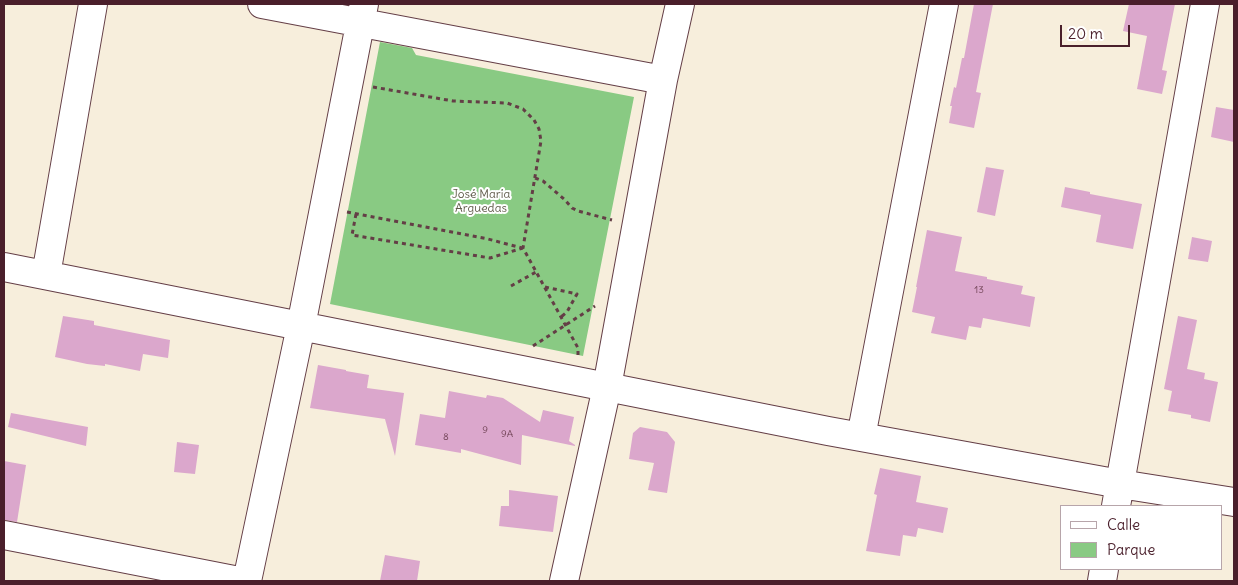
<!DOCTYPE html>
<meta charset="utf-8">
<style>
body{margin:0}
#map{position:relative;width:1238px;height:585px;overflow:hidden;background:#f7eedc;font-family:Delius,sans-serif}
canvas{display:block}
.frame{position:absolute;inset:0;border:5px solid #4a1f2b;pointer-events:none}
.legend{position:absolute;left:1060px;top:505px;width:162px;height:65px;box-sizing:border-box;background:#fff;border:1px solid #b7a5aa;margin:0;padding:6px 9px;list-style:none;font-size:15px;color:#4a1f2b}
.legend li{display:flex;align-items:center;gap:10px;height:25px}
.legend b{width:25px;border:1px solid #b7a5aa}
.scale{position:absolute;left:1060px;top:25px;width:70px;height:22px;box-sizing:border-box;border:2px solid #4a1f2b;border-top:0;padding-left:6px;font-size:15px;line-height:18px;white-space:nowrap;color:#4a1f2b;-webkit-text-stroke:4px #fff;paint-order:stroke}
</style>
<div id="map">
<canvas width="1238" height="585"></canvas>
<div class="frame"></div>
<ul class="legend">
<li><b style="height:6px;background:#fff"></b>Calle</li>
<li><b style="height:14px;background:#89ca83"></b>Parque</li>
</ul>
<div class="scale">20 m</div>
</div>
<script>
const c = document.querySelector('canvas').getContext('2d');
c.lineJoin = 'round';
function fillPath(path, color) {
  c.fillStyle = color;
  c.fill(path, 'evenodd');
}
function toPath(rows) {
  const path = new Path2D();
  for (const r of rows) {
    path.moveTo(r[0], r[1]);
    for (let i = 2; i < r.length; i += 2) path.lineTo(r[i], r[i + 1]);
  }
  return path;
}
function strokePath(path, color, width, dash) {
  c.strokeStyle = color;
  c.lineWidth = width;
  c.lineCap = dash ? 'butt' : 'round';
  c.setLineDash(dash || []);
  c.stroke(path);
}
function write(font, color, halo, rows, align = 'center') {
  c.font = font + ' Delius,sans-serif';
  c.lineWidth = 4;
  c.setLineDash([]);
  c.textBaseline = 'middle';
  c.strokeStyle = halo;
  c.fillStyle = color;
  for (const [text, x, y, turn = 0] of rows) {
    c.save();
    c.translate(x, y);
    c.rotate((+turn || 0) * Math.PI / 180);
    c.textAlign = isNaN(turn) ? turn : align;
    if (halo) c.strokeText(text, 0, 0);
    c.fillText(text, 0, 0);
    c.restore();
  }
}
fillPath(toPath([
 [380,42,412,48,416,55,634,97,583,356,330,304]
]), '#89ca83');
fillPath(toPath([
 [974,4,993,4,976,92,981,93,974,128,949,123,952,106,950,106,954,87,956,88,962,58,964,58],
 [1129,4,1175,4,1162,70,1167,71,1162,94,1137,89,1147,36,1123,31],
 [1216,107,1234,110,1234,142,1211,137],
 [986,167,1004,170,995,216,977,212],
 [1065,187,1090,192,1090,194,1142,204,1133,249,1096,242,1101,215,1061,207],
 [927,230,962,237,955,271,987,277,987,279,1023,286,1021,294,1035,297,1030,327,983,318,981,328,969,326,966,340,931,333,935,317,912,312,917,287,916,287],
 [1192,237,1212,241,1208,262,1188,259],
 [63,316,94,321,94,325,170,340,168,358,143,354,140,371,105,364,105,366,87,364,55,357],
 [1178,316,1197,320,1187,369,1205,373,1204,379,1218,382,1210,422,1191,418,1191,415,1168,411,1172,391,1164,389],
 [318,365,346,370,346,371,369,375,367,388,404,393,395,456,385,419,310,408],
 [449,391,486,398,487,395,503,398,540,422,543,410,574,417,569,441,575,445,575,446,522,435,521,465,461,449,461,453,415,445,420,414,445,418],
 [11,413,88,427,86,446,8,427],
 [640,427,667,432,675,442,667,493,648,490,654,463,629,459,633,433],
 [177,442,199,445,195,474,174,472],
 [4,461,26,465,17,522,4,520],
 [880,468,921,476,916,502,948,508,943,533,918,528,916,537,903,535,900,556,866,551,877,495,874,494],
 [509,490,558,496,553,532,499,526,501,506,509,506],
 [385,555,420,561,417,581,380,581]
]), '#dba7cc');
const minor = toPath([
 [262,4,663,80],
 [4,267,828,431,1120,484,1234,502],
 [46,275,93,4],
 [861,437,944,4],
 [1116,506,1205,4],
 [4,535,239,581],
 [247,581,301,326,364,4],
 [564,581,607,387,663,80,680,4],
 [1102,581,1104,569]
]);
strokePath(minor, '#643e46', 30);
strokePath(toPath([
 [373,87,453,101,507,103,523,109,534,120,539,129,541,141,523,248,578,348,578,355],
 [535,178,543,181,564,199,572,208,578,211,612,220],
 [347,212,488,239,522,248],
 [356,214,352,235,490,258,523,248],
 [511,286,536,272],
 [545,287,577,294,567,312,561,317],
 [533,346,595,306]
]), '#643e46', 3, [4, 4]);
strokePath(minor, '#fff', 28);
write('10px', '#6e4153', null, [
 ["13",979,290],
 ["9",485,430],
 ["9A",507,434],
 ["8",446,437]
]);
write('12px', '#605b4a', '#fff', [
 ["José María",481,195],
 ["Arguedas",481,209]
]);
</script>
